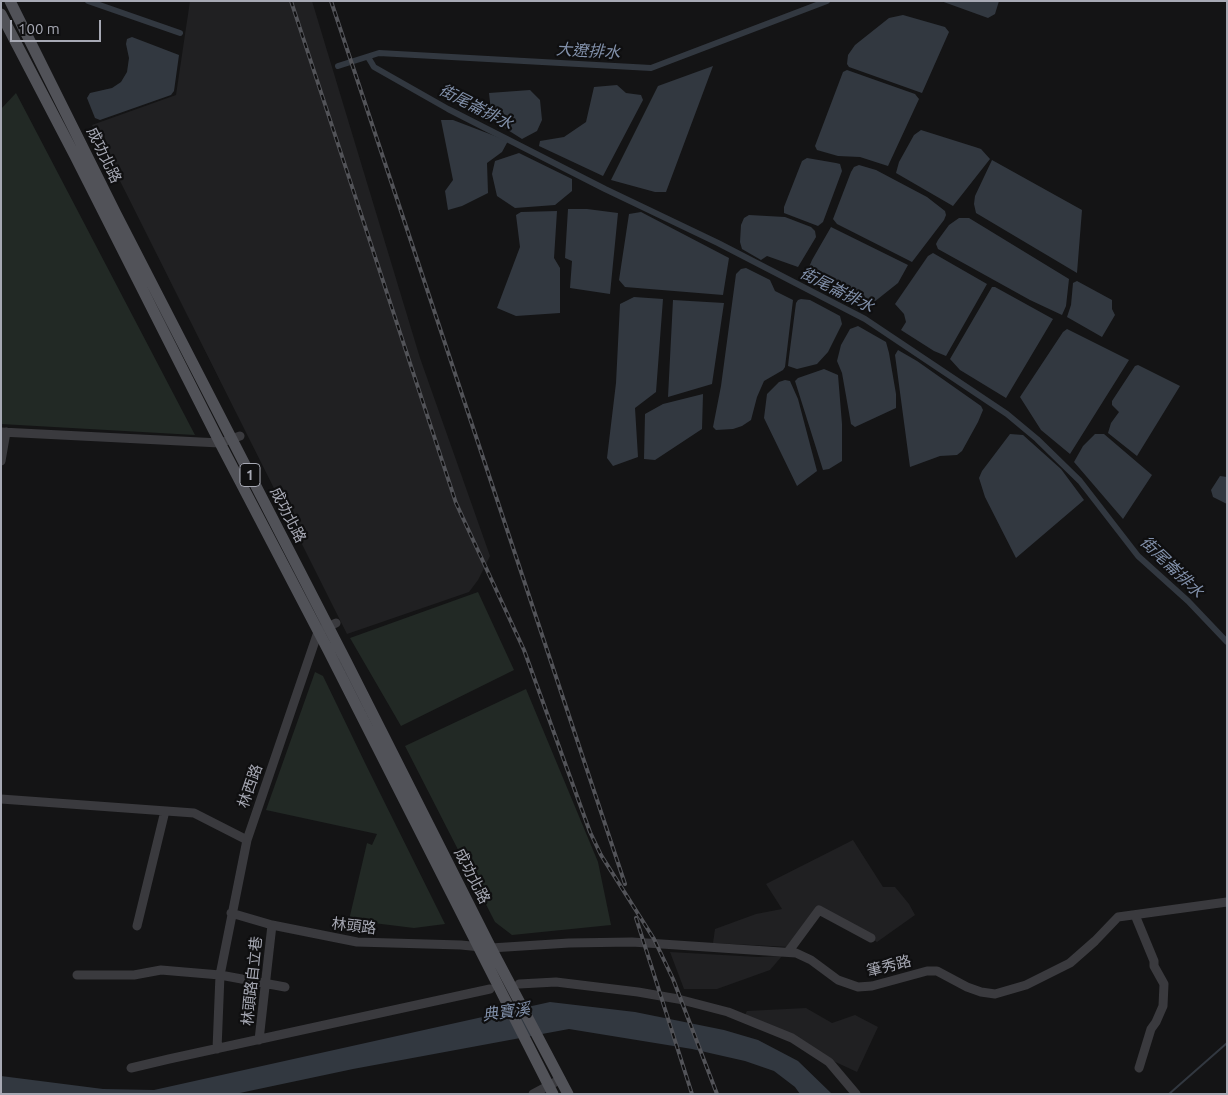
<!DOCTYPE html>
<meta charset="utf-8">
<style>
body{margin:0}
#map{position:relative;width:1228px;height:1095px;overflow:hidden;background:#141415;font-family:Ubuntu,sans-serif}
canvas{display:block}
.frame{position:absolute;inset:0;border:2px solid #a7a9b4;pointer-events:none}
.scale{position:absolute;left:10px;top:20px;width:91px;height:22px;box-sizing:border-box;border:2px solid #a7a9b4;border-top:0;padding-left:6px;font-size:15px;line-height:18px;white-space:nowrap;color:#a7a9b4;-webkit-text-stroke:4px #0f0f10;paint-order:stroke}
</style>
<div id="map">
<canvas width="1228" height="1095"></canvas>
<div class="frame"></div>
<div class="scale">100 m</div>
</div>
<script>
const c = document.querySelector('canvas').getContext('2d');
c.lineJoin = 'round';
function fillPath(path, color) {
  c.fillStyle = color;
  c.fill(path, 'evenodd');
}
function toPath(rows) {
  const path = new Path2D();
  for (const r of rows) {
    path.moveTo(r[0], r[1]);
    for (let i = 2; i < r.length; i += 2) path.lineTo(r[i], r[i + 1]);
  }
  return path;
}
function strokePath(path, color, width, dash) {
  c.strokeStyle = color;
  c.lineWidth = width;
  c.lineCap = dash ? 'butt' : 'round';
  c.setLineDash(dash || []);
  c.stroke(path);
}
function write(font, color, halo, rows, align = 'center') {
  c.font = font + ' Ubuntu,"Noto Sans TC",sans-serif';
  c.lineWidth = 4.5;
  c.setLineDash([]);
  c.textBaseline = 'middle';
  c.strokeStyle = halo;
  c.fillStyle = color;
  for (const [text, x, y, turn = 0] of rows) {
    c.save();
    c.translate(x, y);
    c.rotate((+turn || 0) * Math.PI / 180);
    c.textAlign = isNaN(turn) ? turn : align;
    if (halo) c.strokeText(text, 0, 0);
    c.fillText(text, 0, 0);
    c.restore();
  }
}
fillPath(toPath([
 [190,1,312,1,420,358,490,556,478,580,469,592,347,634,92,125,176,95],
 [853,840,883,887,895,887,909,904,915,915,877,942,818,906,789,947,713,943,715,929,756,914,782,909,766,884],
 [670,952,758,957,782,956,770,970,717,989,684,989],
 [806,1008,832,1023,855,1015,878,1027,857,1072,743,1019,747,1011]
]), '#202022');
fillPath(toPath([
 [16,93,195,435,1,424,1,109],
 [478,592,514,670,401,726,350,638],
 [315,672,323,676,366,765,445,924,414,928,349,920,367,843,372,845,377,834,266,810],
 [526,689,598,862,611,925,512,935,495,922,405,746]
]), '#222925');
fillPath(toPath([
 [941,1,999,1,995,14,988,18],
 [903,15,945,27,949,32,922,93,849,67,847,64,848,55,855,45,889,18],
 [132,37,179,55,174,91,171,95,100,120,95,118,87,98,90,93,112,88,121,82,127,72,129,58,126,44,127,39],
 [713,66,666,192,655,192,611,180,658,86],
 [847,70,915,94,919,99,888,166,860,157,838,156,817,150,815,146,843,72],
 [617,85,626,93,641,95,643,100,603,176,539,146,540,141,564,137,586,122,594,87],
 [530,90,540,100,542,120,537,131,522,139,492,120,489,93],
 [441,120,453,120,508,141,502,152,487,163,488,193,462,206,448,210,445,191,453,180],
 [921,130,975,147,981,149,990,159,953,206,896,173,899,162,914,135],
 [519,153,572,179,572,191,555,205,515,208,497,196,492,174,495,161],
 [807,158,836,163,840,164,842,171,823,222,818,226,784,213,784,207,802,161],
 [992,160,1082,210,1077,273,976,213,974,204,975,196],
 [859,165,876,170,927,197,945,211,946,215,944,220,912,262,837,224,833,219,851,172,854,167],
 [568,209,587,209,618,213,610,294,570,288,572,261,565,258],
 [557,211,554,258,560,268,560,313,516,316,497,308,520,247,516,215,521,212],
 [641,212,729,258,723,295,625,287,619,280,629,214],
 [749,215,785,217,811,227,815,231,816,237,798,267,767,256,761,260,742,249,740,242,741,225,744,218],
 [959,218,969,218,1069,279,1066,306,1062,315,1030,300,938,249,936,244,938,240,949,225],
 [831,227,908,265,898,283,864,310,809,277,807,272,812,260],
 [933,253,987,284,946,356,934,351,901,330,906,322,904,314,895,304,928,256],
 [746,268,770,280,775,291,793,300,785,367,783,370,764,381,757,397,751,420,742,426,733,429,716,430,713,427,721,386,736,274,741,269],
 [1077,281,1112,300,1112,309,1115,315,1102,337,1067,317,1071,305,1073,283],
 [992,287,995,287,1053,319,1006,398,960,370,950,359],
 [634,297,663,299,656,392,635,408,638,457,613,466,607,458,616,383,620,304],
 [801,299,810,300,840,316,842,324,828,352,817,364,797,369,788,366,789,357,796,303,798,300],
 [673,300,724,303,712,384,668,397],
 [858,326,886,342,889,353,896,394,896,408,855,427,851,424,842,373,837,361,841,345,850,329],
 [1067,329,1129,360,1070,454,1041,430,1020,397,1063,332],
 [898,350,917,361,981,406,983,410,978,422,962,451,957,455,940,456,910,467,895,355],
 [1138,365,1180,386,1137,456,1108,433,1111,423,1119,412,1112,405,1112,401,1135,366],
 [824,369,838,375,842,424,842,461,829,469,823,470,795,381,798,378],
 [785,380,790,381,798,399,817,471,797,486,764,418,767,394,779,382],
 [703,394,702,429,655,460,644,459,645,414,663,404],
 [1010,434,1023,435,1061,469,1084,500,1016,558,985,497,979,478,982,471],
 [1095,434,1104,434,1152,475,1123,519,1074,462,1083,446],
 [1220,476,1227,477,1227,504,1213,497,1211,490],
 [550,1002,635,1012,724,1030,758,1040,798,1061,832,1094,800,1094,795,1087,774,1071,745,1061,692,1049,569,1029,353,1069,235,1094,1,1094,1,1076,103,1089,154,1090]
]), '#323840');
strokePath(toPath([
 [1169,1094,1227,1043]
]), '#323840', 2);
strokePath(toPath([
 [88,1,180,33],
 [368,57,374,67,448,109,605,189,718,243,865,319,1007,414,1037,439,1080,481,1138,556,1188,601,1227,642],
 [338,66,379,53,651,68,827,1]
]), '#323840', 6);
strokePath(toPath([
 [1,432,220,443,240,436],
 [1,461,6,432],
 [1,799,194,813,247,840],
 [231,913,272,925,357,942,461,945,491,948,569,943,632,942,796,953,811,960,838,980,858,987,872,986,927,971,937,971,967,987,981,992,995,994,1026,985,1070,963,1095,941,1118,917,1227,902],
 [1135,915,1154,961,1154,966,1164,984,1163,1006,1156,1022,1151,1029,1139,1068],
 [137,926,165,811],
 [788,952,819,910,871,938],
 [77,975,134,975,161,970,220,975,285,987],
 [519,984,556,982,638,992,678,999,728,1012,792,1038,829,1062,856,1094],
 [259,1040,272,925],
 [217,1049,220,975,247,840,318,632,336,623],
 [131,1068,169,1059,490,989],
 [533,1094,561,1079]
]), '#3a3a3e', 9);
strokePath(toPath([
 [10,1,116,214,346,661,491,948,568,1094],
 [1,14,75,156,220,443,328,650,553,1094]
]), '#515258', 11);
const rail = toPath([
 [291,1,456,503,524,650,590,832,601,855,654,939,673,979,717,1094],
 [331,1,625,884],
 [636,918,692,1094]
]);
strokePath(rail, '#525358', 4);
strokePath(rail, '#0f0f10', 2, [5.5]);
for (const [x, y, w] of [
 [250,475,20]
]) {
  const box = new Path2D();
  box.roundRect(x - w / 2, y - 11.5, w, 23, 4);
  c.fillStyle = '#0f0f10';
  c.fill(box);
  strokePath(box, '#a7a9b4', 1);
}
write('bold 14px', '#a7a9b4', null, [
 ["1",250,475]
]);
write('15px', '#a7a9b4', '#0f0f10', [
 ["成功北路",104,155,64],
 ["成功北路",288,515,63],
 ["林西路",250,786,-71],
 ["成功北路",472,876,63],
 ["林頭路",354,926,7],
 ["筆秀路",889,966,-14],
 ["林頭路自立巷",252,981,-84]
]);
write('italic 16px', '#8291ab', '#0f0f10', [
 ["大遼排水",588,51,3],
 ["街尾崙排水",476,107,27],
 ["街尾崙排水",837,290,27],
 ["街尾崙排水",1172,567,44],
 ["典寶溪",506,1012,-8]
]);
</script>
